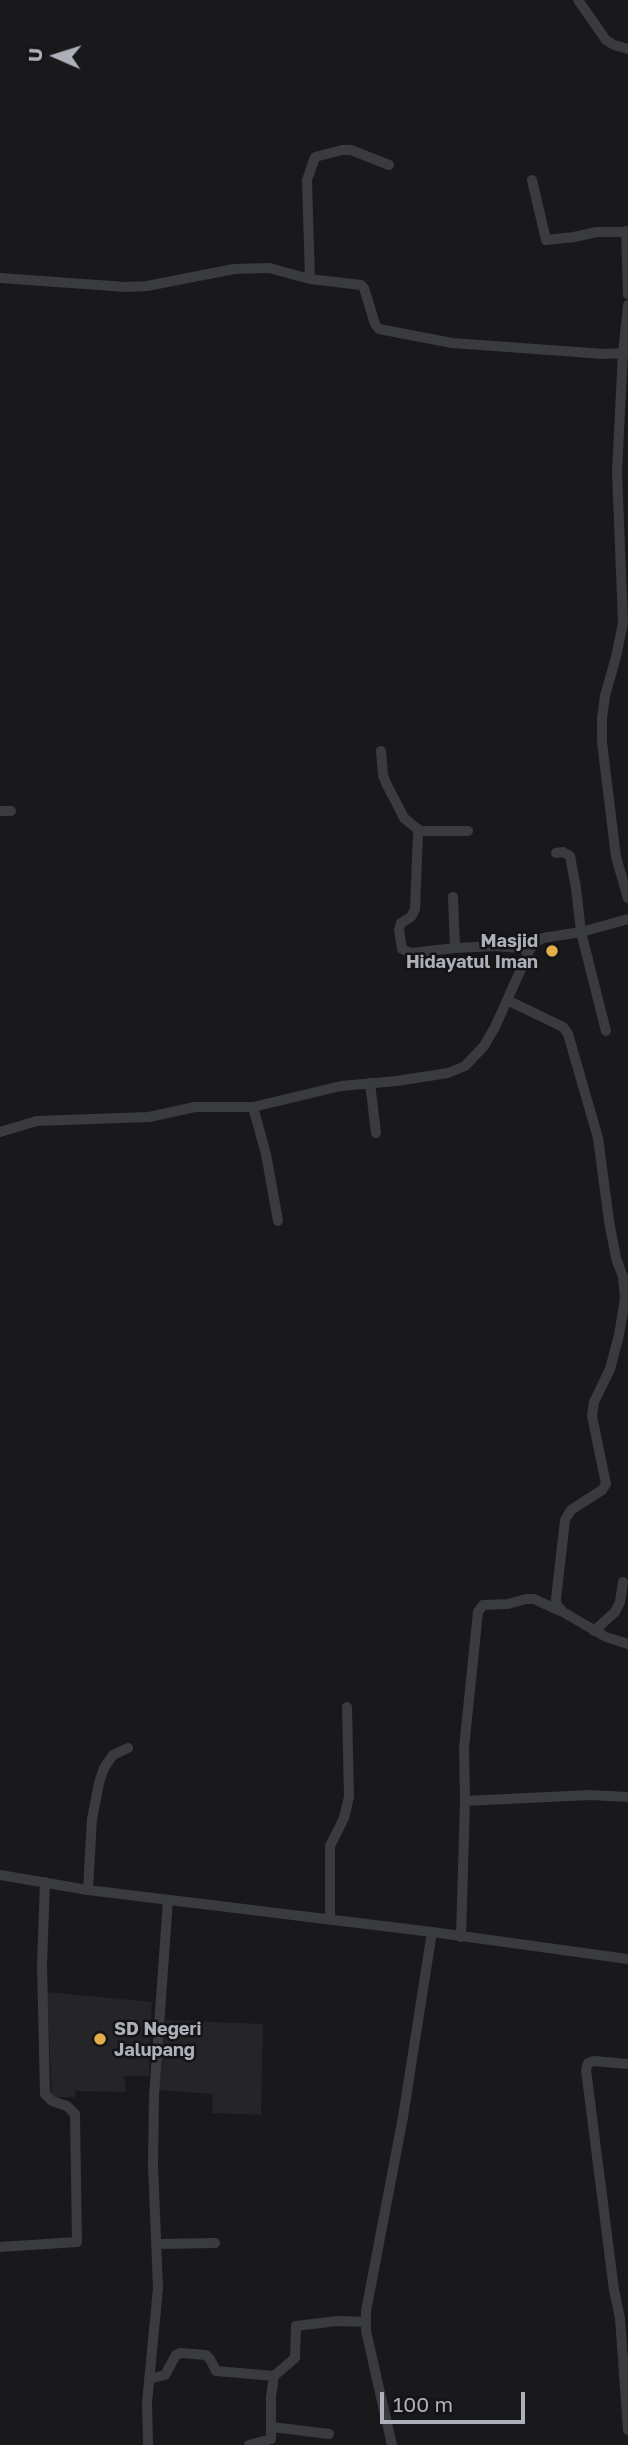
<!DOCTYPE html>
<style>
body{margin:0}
#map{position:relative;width:628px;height:2445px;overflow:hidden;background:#19191b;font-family:"Golos Text",sans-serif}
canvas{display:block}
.north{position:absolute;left:21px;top:21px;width:70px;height:70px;-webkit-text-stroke:5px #141416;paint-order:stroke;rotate:273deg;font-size:19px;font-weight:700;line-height:28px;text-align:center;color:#adb0b9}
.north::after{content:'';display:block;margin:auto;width:24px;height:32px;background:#adb0b9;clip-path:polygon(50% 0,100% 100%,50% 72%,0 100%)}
.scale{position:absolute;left:380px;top:2392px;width:145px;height:32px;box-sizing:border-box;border:4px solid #adb0b9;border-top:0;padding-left:9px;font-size:21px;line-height:24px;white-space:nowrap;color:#adb0b9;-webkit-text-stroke:5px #141416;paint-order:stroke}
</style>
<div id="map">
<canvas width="628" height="2445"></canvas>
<div class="north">U</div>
<div class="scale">100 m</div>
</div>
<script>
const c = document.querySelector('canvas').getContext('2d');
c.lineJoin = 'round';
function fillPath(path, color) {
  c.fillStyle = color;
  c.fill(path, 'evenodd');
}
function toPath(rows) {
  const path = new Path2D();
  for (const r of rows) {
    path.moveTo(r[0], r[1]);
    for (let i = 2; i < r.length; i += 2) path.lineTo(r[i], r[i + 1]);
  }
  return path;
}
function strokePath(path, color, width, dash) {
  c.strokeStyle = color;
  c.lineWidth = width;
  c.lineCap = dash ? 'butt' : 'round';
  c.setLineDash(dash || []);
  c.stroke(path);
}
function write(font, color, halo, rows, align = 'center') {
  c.font = font + ' "Golos Text",sans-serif';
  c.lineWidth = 5;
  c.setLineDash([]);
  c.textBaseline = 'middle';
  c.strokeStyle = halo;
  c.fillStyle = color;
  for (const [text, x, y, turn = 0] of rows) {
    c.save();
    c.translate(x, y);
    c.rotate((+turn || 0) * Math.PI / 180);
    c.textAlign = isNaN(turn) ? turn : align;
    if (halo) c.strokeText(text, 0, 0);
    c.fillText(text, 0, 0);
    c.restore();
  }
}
fillPath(toPath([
 [47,1992,152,2002,149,2076,124,2076,126,2092,76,2091,75,2097,52,2097],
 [165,2020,263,2024,261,2115,212,2113,213,2094,159,2090]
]), '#252528');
strokePath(toPath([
 [578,0,606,40,614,45,628,49],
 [532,180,546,240,574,237,597,232,628,232],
 [626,231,628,294],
 [0,278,126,287,147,286,234,269,269,268,310,279,361,285,364,288,375,324,379,329,452,343,604,354,628,353],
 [310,279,307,180,315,157,342,150,351,150,389,165],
 [628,305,623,353,617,471,623,623,616,657,605,696,602,718,602,742,616,857,628,898],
 [381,751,383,775,386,783,404,818,420,831],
 [0,811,11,811],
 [468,831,420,831,418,834,415,909,411,917,401,923,399,930,402,949,411,953,455,948,496,946,530,949],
 [556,853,563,852,570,856,576,888,581,932,606,1031],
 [453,897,455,948],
 [507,1000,563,1027,568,1034,598,1138,609,1221,616,1258,623,1277,625,1299,619,1335,610,1369,594,1402,592,1416,606,1484,602,1490,571,1510,565,1520,556,1599,557,1605,563,1612,606,1637,628,1644],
 [370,1083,376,1133],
 [253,1107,266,1154,278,1221],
 [0,1132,37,1121,149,1117,195,1107,253,1107,341,1086,397,1081,448,1073,465,1066,484,1046,495,1027,530,949,536,942,543,938,581,932,628,919],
 [594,1631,615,1612,620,1602,623,1582],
 [465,1801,590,1795,628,1797],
 [0,1875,88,1890,432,1932,628,1959],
 [88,1890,92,1819,99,1783,104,1768,113,1755,128,1748],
 [330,1920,330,1846,344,1818,349,1797,347,1707],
 [461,1937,465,1801,464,1748,478,1612,483,1605,508,1604,526,1599,534,1599,560,1611],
 [628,2064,594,2061,588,2063,586,2070,614,2290,620,2318,628,2430],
 [158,2244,215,2243],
 [0,2247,77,2242,75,2114,67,2106,52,2101,45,2094,42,1965,45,1882],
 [149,2379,165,2375,176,2355,181,2353,206,2355,210,2359,216,2371,274,2376],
 [272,2427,329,2434],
 [148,2445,147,2403,158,2288,153,2165,154,2096,168,1900],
 [249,2445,271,2439,271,2397,274,2376,295,2358,296,2326,337,2321,366,2322],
 [392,2445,366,2331,366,2311,403,2117,432,1932]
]), '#3a3b3f', 10);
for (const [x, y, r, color] of [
 [552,951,7,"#e1ae4a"],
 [100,2039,7,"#e1ae4a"]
]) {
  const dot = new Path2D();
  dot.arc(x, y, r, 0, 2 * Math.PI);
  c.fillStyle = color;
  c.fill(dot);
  strokePath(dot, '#141416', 2.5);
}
write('bold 18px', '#adb0b9', '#141416', [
 ["Masjid",538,941],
 ["Hidayatul Iman",538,962],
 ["SD Negeri",114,2029,"left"],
 ["Jalupang",114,2050,"left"]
], 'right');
</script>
